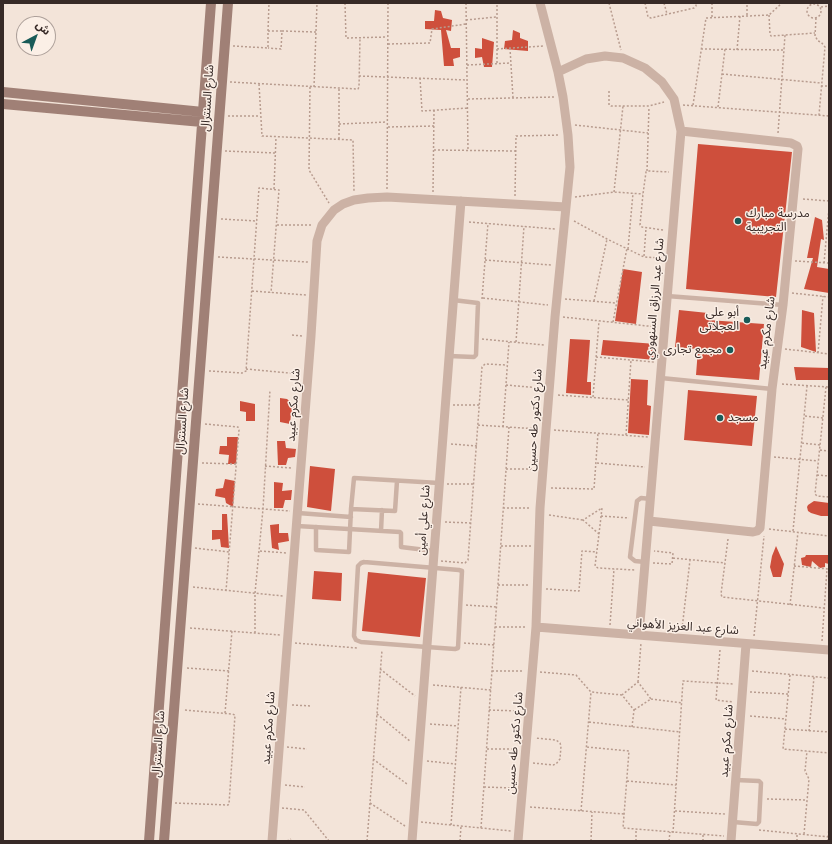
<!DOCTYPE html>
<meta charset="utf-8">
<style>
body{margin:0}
#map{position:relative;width:832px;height:844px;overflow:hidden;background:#f3e4d9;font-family:"DM Sans","Noto Sans Arabic",sans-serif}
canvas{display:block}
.frame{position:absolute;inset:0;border:4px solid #372a27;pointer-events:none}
.north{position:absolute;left:16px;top:16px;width:40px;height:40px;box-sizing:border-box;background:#fbefe6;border:1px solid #ada09a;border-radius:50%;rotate:41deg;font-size:11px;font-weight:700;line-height:16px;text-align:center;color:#372a27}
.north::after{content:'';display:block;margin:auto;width:14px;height:18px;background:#195b58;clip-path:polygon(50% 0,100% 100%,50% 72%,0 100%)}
</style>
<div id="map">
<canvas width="832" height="844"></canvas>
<div class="frame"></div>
<div class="north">ش</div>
</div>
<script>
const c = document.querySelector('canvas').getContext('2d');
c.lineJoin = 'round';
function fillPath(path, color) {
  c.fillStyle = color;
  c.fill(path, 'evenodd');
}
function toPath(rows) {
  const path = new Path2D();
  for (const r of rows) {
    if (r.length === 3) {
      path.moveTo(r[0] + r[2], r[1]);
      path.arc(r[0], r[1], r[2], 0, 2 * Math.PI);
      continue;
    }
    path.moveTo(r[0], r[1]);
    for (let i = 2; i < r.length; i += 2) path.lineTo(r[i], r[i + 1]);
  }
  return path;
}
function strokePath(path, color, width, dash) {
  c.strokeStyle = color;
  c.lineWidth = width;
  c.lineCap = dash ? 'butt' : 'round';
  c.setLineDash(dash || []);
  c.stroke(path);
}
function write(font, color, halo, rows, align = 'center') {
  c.font = font + ' "DM Sans","Noto Sans Arabic",sans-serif';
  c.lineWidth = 3;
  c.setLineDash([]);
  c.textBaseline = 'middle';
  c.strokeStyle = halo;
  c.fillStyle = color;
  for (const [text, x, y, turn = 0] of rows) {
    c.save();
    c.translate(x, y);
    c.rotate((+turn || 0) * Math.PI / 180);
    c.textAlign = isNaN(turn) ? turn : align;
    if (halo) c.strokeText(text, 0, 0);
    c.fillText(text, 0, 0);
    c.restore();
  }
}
fillPath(toPath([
 [435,10,441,11,443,18,452,20,451,31,446,30,451,48,460,48,460,57,453,59,454,66,444,66,441,30,425,29,425,21,434,21],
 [513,30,520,33,520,38,528,41,528,51,504,49,505,41,512,40],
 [482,38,494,42,492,67,484,67,482,57,475,58,475,48,482,49],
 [698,144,792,152,776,297,686,289],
 [815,217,822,220,824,240,821,239,817,267,829,269,829,293,804,289,813,258,807,258],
 [623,269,642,272,636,324,615,321],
 [679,310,708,313,708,320,764,324,759,380,696,375,698,349,675,347],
 [802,310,814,313,816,352,801,347],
 [570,339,590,340,587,382,591,382,591,395,566,393],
 [603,340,656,344,655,360,601,355],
 [794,367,829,368,829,380,796,380],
 [631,379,648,380,647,405,651,406,649,435,628,433],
 [688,390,757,396,752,446,684,440],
 [280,398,287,399,295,406,298,407,297,414,291,414,290,424,280,422],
 [240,401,255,404,255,421,246,421,246,412,240,411],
 [227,437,238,437,236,464,228,464,229,455,219,454,220,446,227,446],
 [277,441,285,441,286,448,296,449,295,457,288,458,286,465,278,465],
 [310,466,335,469,331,511,307,507],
 [225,479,235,481,233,507,226,503,225,498,215,496,216,489,223,488],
 [274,482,283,483,282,491,292,490,291,500,285,500,283,508,274,508],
 [814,501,829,503,829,516,821,516,811,513,808,511,807,507,808,505],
 [222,514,227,514,229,548,221,547,220,539,212,540,212,530,222,530],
 [279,524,279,533,288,533,289,541,278,543,279,550,272,548,270,525],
 [776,546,784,564,781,577,773,577,770,567,772,556],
 [806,555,829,555,829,564,825,563,825,567,820,568,812,561,811,567,802,565,801,558,805,557],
 [314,571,342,573,341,601,312,599],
 [368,572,426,578,420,637,362,631]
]), '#ce4f3c');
strokePath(toPath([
 [345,3,346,38,387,37],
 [466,3,468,150],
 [609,3,621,50],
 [645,3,648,17,651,18,694,8,696,6,696,3],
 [664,3,667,14],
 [814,11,7],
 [821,7,829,6],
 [747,15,747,3],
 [769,15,770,34,771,36,815,33],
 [712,17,712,3],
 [816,18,815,36,818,41,821,42,825,47,819,115],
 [466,20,496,17],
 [268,31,269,3],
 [282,31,316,32],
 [388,44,430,43,432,29,466,24],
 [233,46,268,48,268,31,282,31,281,49,268,48],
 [510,48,513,98],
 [497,49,543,46],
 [701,49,783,50],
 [737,50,740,16],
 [497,63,497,3],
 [467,65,511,63],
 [722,74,821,83],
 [359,76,467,80],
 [420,78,422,111,468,108],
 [230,82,358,89,359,87,360,38],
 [259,84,262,136,353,140,354,192],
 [821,86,829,86],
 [310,87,309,170,329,203],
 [314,87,317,3],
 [609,91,609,105,611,106,649,106,664,102],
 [468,99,554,97],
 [683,105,829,116],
 [693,105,706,18,769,15,782,3],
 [718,107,725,49],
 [228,116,260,116],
 [339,124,387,122],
 [575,125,648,133],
 [388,127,434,126],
 [778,133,785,35],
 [339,139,339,89],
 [434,150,516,151],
 [225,151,275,153],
 [647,171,649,107],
 [274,189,276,137],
 [387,189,388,3],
 [433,192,434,111],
 [614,192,623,106],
 [515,196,516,136,560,135],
 [575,197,614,192,643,194],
 [803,199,829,201],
 [221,219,257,221],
 [574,221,607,239,644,257,662,258],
 [469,222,555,229],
 [277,225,312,225],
 [663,230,642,227,640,225,643,194,646,172,648,171,669,172],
 [628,249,633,193],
 [644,256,646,228],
 [218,257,308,262],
 [485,260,551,265],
 [795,261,829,263],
 [824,263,829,208],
 [252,291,306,295],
 [792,293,829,297],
 [483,298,548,305],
 [482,299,488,223],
 [565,299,616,303],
 [594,301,607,239],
 [563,317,657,327],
 [613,322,627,248],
 [292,335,302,336],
 [482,339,544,345],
 [516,342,524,226],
 [785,349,829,354],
 [818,353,823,296],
 [596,357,654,362],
 [246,369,300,374],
 [209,371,242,373,246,371,259,188,279,190,271,293],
 [782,384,829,387],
 [506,385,540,388],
 [826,387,815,494,817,496,829,497],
 [558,395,628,400],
 [593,397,599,321],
 [453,405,480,405],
 [805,416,823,418],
 [205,424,238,427,239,430,226,591],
 [478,425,538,429],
 [503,427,509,342],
 [554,430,648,437],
 [626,435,631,360],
 [802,443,820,445],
 [451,444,477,446],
 [820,450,829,451],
 [774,457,818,461],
 [202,463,236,464],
 [597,463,645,467],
 [265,466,291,468],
 [506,469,534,469],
 [817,475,829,476],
 [447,484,473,484],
 [551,488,594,489,598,433],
 [198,504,290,511],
 [503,508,531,508],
 [549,515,583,520],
 [601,516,629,518],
 [445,522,471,523],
 [769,529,829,536],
 [793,531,807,386],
 [599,534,602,508,583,520,599,534,595,566,598,568,635,570],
 [728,539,721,594,722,597,824,608],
 [501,546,531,546],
 [195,548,229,552],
 [260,551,287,553],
 [673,558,725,563],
 [441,561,465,563,468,560,482,367,485,364,507,365],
 [653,563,672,564,673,553,654,551],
 [794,566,829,569],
 [498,585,528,585],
 [193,587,283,596],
 [546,589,579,591,582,551,597,552],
 [466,605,496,607],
 [790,605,798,532],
 [610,625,614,569],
 [495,627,527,627],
 [190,628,280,635],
 [682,629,690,560],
 [255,633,255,593,263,509,270,390],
 [754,636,764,536],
 [822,641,827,569],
 [295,643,357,648],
 [464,643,494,645],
 [720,650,716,700,733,702],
 [187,668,229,671],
 [380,669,415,696],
 [492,671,524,671],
 [752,671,829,678],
 [540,672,576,675,591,692,622,695],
 [790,675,783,749,829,753],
 [638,682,641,643],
 [433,685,491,690],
 [750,692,788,694],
 [651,699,682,703],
 [292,705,312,706],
 [489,710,519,711],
 [225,713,232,631],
 [377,714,411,742],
 [750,716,786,719],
 [589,722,680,732],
 [430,724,458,726],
 [632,727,634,710,622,695,638,682,651,699,634,710],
 [785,729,829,732],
 [809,731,814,677],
 [287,747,307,749],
 [587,747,629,751,623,828,724,836],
 [487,749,517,749],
 [373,759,407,784],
 [427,761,455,764],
 [533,763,553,765,556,764,560,759,561,746,560,743,556,740,535,738],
 [627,781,676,785],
 [285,785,305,787],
 [484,787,514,788],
 [767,799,807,800],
 [175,803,228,805,229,804,235,715,232,714,184,710],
 [370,803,405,826],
 [530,807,624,814],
 [282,808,304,810,329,841],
 [581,811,591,692],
 [675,811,725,814],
 [421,822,511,831],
 [451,825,461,687],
 [481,828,509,427],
 [759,830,829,837],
 [673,833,683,681,734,684],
 [804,834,809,779,805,771,807,751],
 [287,841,291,839],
 [367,841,382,650],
 [460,841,461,826],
 [591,841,592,812],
 [636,841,636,829],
 [669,841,670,832],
 [703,841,703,835],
 [797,841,797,834],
 [828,841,829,826]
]), '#b89c8f', 1.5, [2, 2]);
strokePath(toPath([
 [667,296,783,305],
 [449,356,474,357,476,355,478,303,453,300],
 [661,378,772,389],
 [397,481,395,511,351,509,354,478,439,483],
 [298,513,351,517],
 [297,526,400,532,401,533,401,547,434,551],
 [316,527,316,550,349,552,351,509],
 [381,531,382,510],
 [364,562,459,570,462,571,458,648,455,649,427,647,361,642,356,640,354,636,358,566,361,563,364,562],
 [645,562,635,561,630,557,637,501,641,498,651,499],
 [733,822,757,824,759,822,761,783,759,781,736,780]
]), '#ccb2a5', 4.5);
strokePath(toPath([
 [558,72,586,59,605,56,623,58,645,68,662,82,674,99,681,131,639,635],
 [649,521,753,532,757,531,760,528,772,389,783,305,798,149,797,146,791,143,681,131],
 [536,627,829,650],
 [272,841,311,336,317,241,322,225,334,210,343,204,354,200,368,198,387,197,566,207],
 [412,841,461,201],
 [518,841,536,627,540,508,546,430,555,317,570,167,568,135,563,97,558,72,540,3],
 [731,841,746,644]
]), '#ccb2a5', 9);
strokePath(toPath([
 [3,92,203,112],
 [3,104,202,122],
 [149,841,211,3],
 [164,841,228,3]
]), '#a08076', 10);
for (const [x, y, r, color] of [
 [738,221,4,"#195b58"],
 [747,320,4,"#195b58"],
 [730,350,4,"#195b58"],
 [720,418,4,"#195b58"]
]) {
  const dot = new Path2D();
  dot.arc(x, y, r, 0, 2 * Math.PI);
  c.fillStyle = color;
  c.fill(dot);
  strokePath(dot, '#fbefe6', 1.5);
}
write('12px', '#372a27', '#fbefe6', [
 ["شارع السنترال",208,98,-86],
 ["شارع عبد الرزاق السنهوري",655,299,-85],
 ["شارع مكرم عبيد",767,333,-83],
 ["شارع مكرم عبيد",294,405,-86],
 ["شارع دكتور طه حسين",535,420,-86],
 ["شارع السنترال",183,421,-86],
 ["شارع علي أمين",424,520,-86],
 ["شارع عبد العزيز الأهواني",683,627,4],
 ["شارع مكرم عبيد",269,728,-86],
 ["شارع مكرم عبيد",727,741,-86],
 ["شارع دكتور طه حسين",515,743,-85],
 ["شارع السنترال",159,744,-86]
]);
write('12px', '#372a27', '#fbefe6', [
 ["مدرسة مبارك",746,214],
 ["التجريبية",746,228],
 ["أبو على",739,313,"right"],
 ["العجلاتى",739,327,"right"],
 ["مجمع تجارى",722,350,"right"],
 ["مسجد",728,418]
], 'left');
</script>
